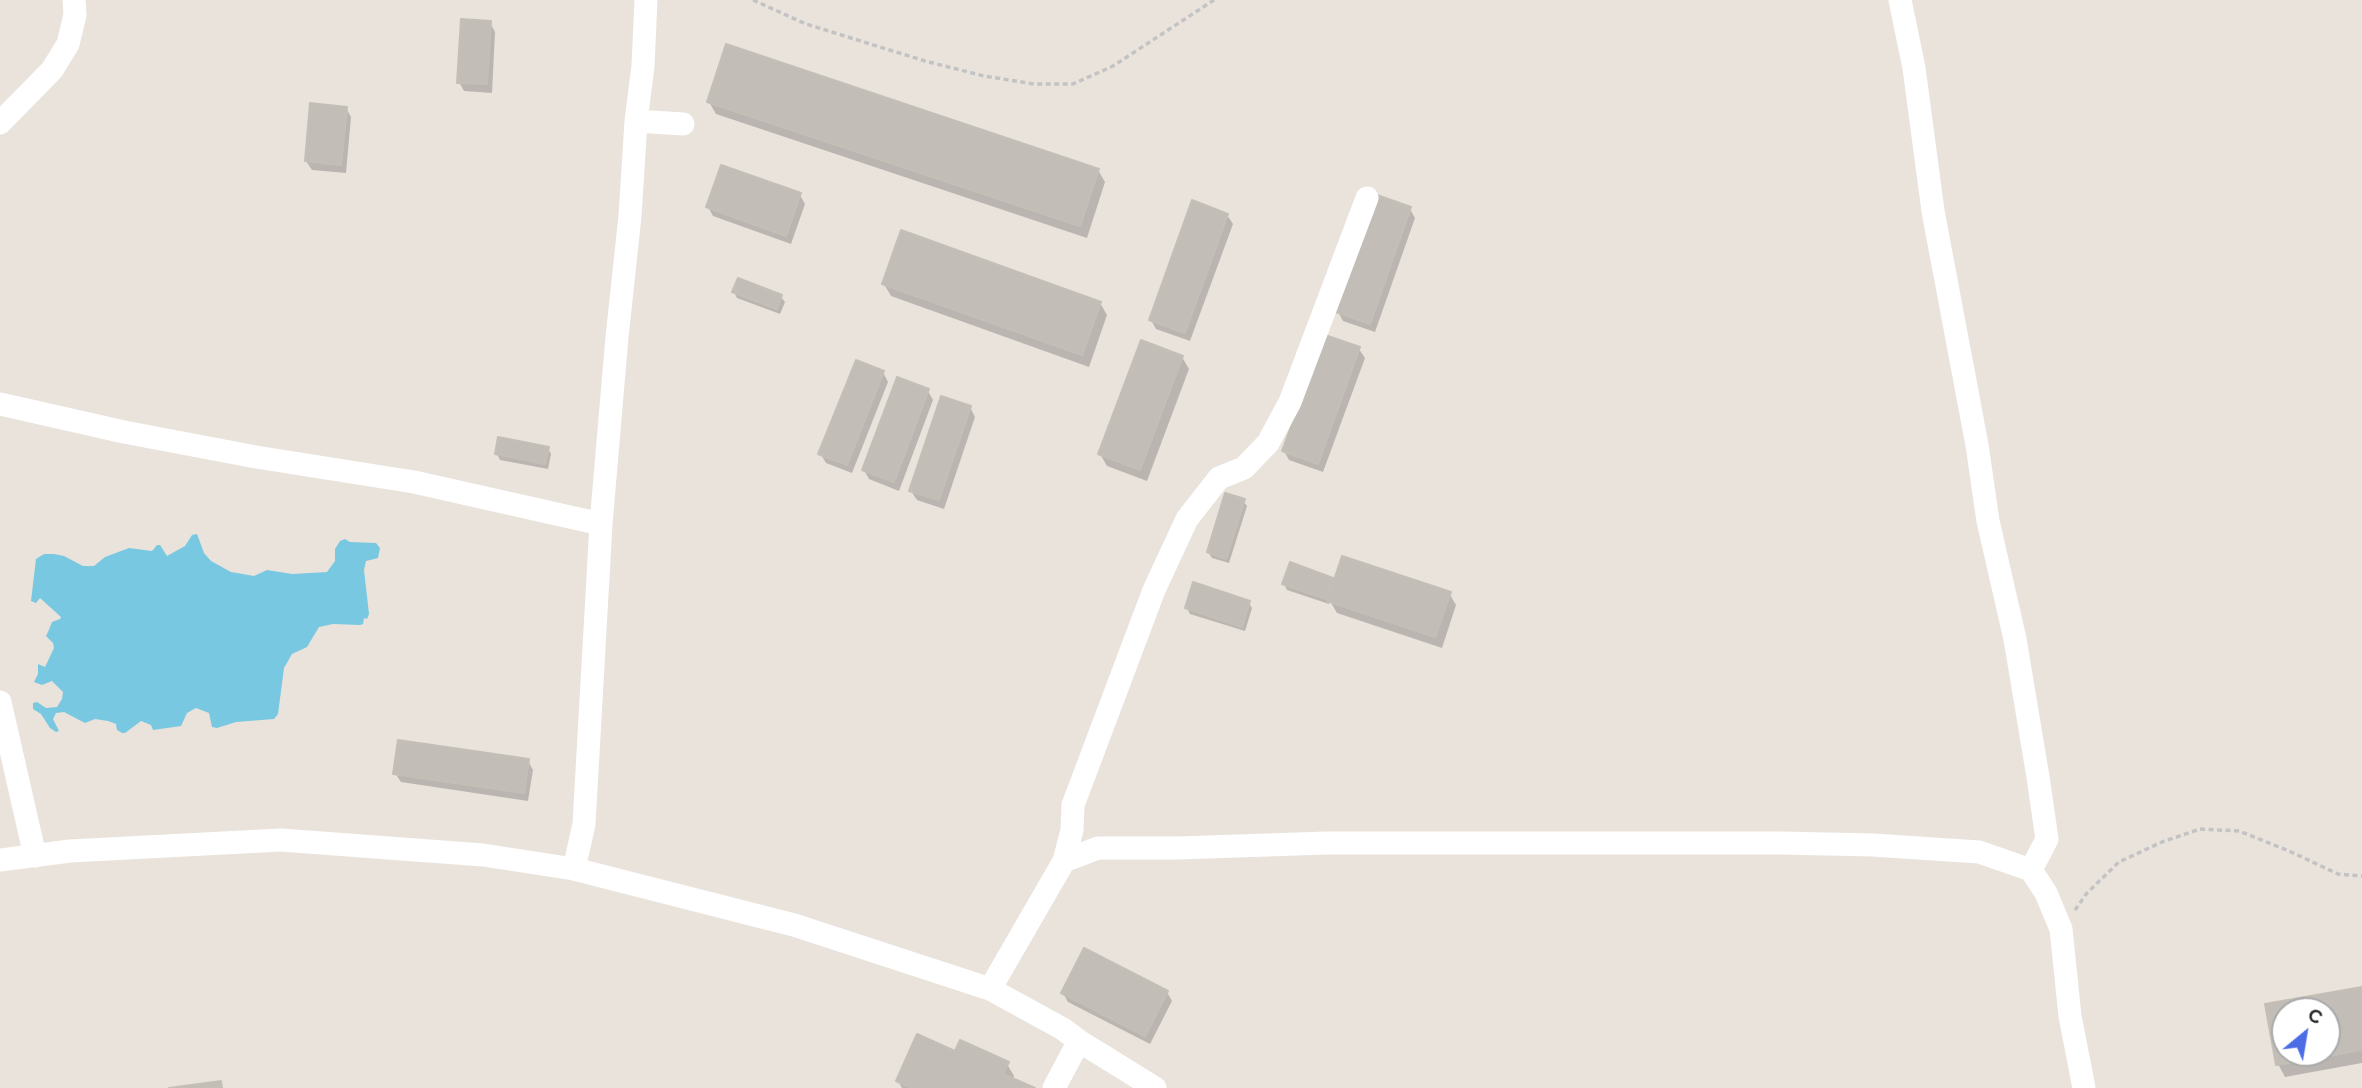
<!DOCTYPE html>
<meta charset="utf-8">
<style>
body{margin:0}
#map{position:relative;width:2362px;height:1088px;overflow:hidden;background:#e9e3dc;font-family:Raleway,sans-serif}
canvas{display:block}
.north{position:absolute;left:2271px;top:997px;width:70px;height:70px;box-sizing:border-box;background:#fff;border:2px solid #a9a9a9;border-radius:50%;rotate:30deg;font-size:19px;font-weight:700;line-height:28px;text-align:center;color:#292929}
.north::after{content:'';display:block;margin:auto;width:24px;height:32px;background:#4c6de6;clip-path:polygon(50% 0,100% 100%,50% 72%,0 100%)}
</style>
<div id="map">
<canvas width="2362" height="1088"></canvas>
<div class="north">С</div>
</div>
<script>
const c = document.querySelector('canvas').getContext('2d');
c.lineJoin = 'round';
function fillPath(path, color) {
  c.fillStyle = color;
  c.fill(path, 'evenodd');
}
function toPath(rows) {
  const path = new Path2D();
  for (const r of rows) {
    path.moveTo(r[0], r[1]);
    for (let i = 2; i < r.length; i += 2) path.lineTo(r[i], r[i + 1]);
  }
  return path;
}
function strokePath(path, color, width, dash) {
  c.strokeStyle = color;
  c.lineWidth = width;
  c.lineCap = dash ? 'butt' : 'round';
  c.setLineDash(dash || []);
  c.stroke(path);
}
fillPath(toPath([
 [197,534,204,553,211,561,231,572,254,576,267,570,292,574,327,572,335,561,335,549,340,541,345,539,350,542,376,543,380,548,378,558,366,561,364,570,369,614,367,619,364,618,363,624,360,625,333,624,319,627,307,647,292,654,284,668,278,714,274,719,236,722,217,728,212,727,209,713,196,708,187,713,181,726,153,730,151,725,141,721,125,733,122,733,117,730,116,724,108,721,95,719,85,723,64,712,56,713,53,719,59,731,56,732,50,728,41,714,33,709,33,703,37,702,46,708,57,707,62,699,63,692,52,681,42,685,34,682,38,674,38,664,45,667,54,648,53,643,46,636,48,632,52,622,60,619,61,617,40,598,36,603,31,601,36,559,44,554,54,554,64,556,83,566,94,566,105,557,129,548,152,551,157,545,160,545,167,556,185,546,192,535]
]), '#79c8e1');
fillPath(toPath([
 [490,23,495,32,492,93,464,91,459,82],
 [709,102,1098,170,1105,182,1087,238,716,114],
 [346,108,351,117,346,173,312,170,306,161],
 [800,195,805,204,791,244,713,216,708,207],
 [1410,209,1415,218,1375,332,1343,321,1338,312],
 [1227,215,1233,224,1190,341,1156,329,1151,320],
 [884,284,1100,303,1107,315,1089,367,891,296],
 [734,292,781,297,785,302,780,314,737,298],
 [1359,349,1365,358,1323,472,1289,460,1284,451],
 [1182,357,1189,369,1147,481,1107,466,1100,454],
 [883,372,888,382,852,473,826,463,820,453],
 [928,391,933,400,899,491,869,479,864,470],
 [970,407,975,417,944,509,917,500,911,491],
 [548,448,551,454,548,469,500,460,497,454],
 [1243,501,1247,506,1229,563,1212,558,1208,552],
 [1332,579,1335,584,1449,593,1456,605,1442,648,1337,613,1330,601,1329,604,1287,590,1284,584],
 [1249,603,1252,608,1245,631,1190,614,1187,608],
 [528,761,533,770,528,801,401,782,395,773],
 [2362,989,2362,1063,2285,1077,2278,1064,2267,1005],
 [2285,1011,2327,1011,2327,1053,2285,1053],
 [1167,992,1172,1001,1150,1044,1068,1002,1063,993],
 [955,1054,1007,1064,1014,1076,1013,1080,1031,1088,902,1088,898,1081]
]), '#0003');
const building = toPath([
 [461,19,491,21,487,84,457,83,461,19],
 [726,44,1099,169,1080,226,707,102,726,44],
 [310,103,347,107,341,165,305,161,310,103],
 [721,165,801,193,786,236,706,207,721,165],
 [1377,195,1411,207,1370,324,1336,312,1377,195],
 [1192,200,1228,214,1185,333,1149,320,1192,200],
 [901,230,1101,302,1082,355,882,284,901,230],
 [738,278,782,295,777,309,732,292,738,278],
 [1325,335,1360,347,1318,464,1282,451,1325,335],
 [1141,340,1183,356,1140,470,1098,454,1141,340],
 [856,360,884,371,847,465,818,454,856,360],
 [897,377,929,389,894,482,862,470,897,377],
 [941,396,971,406,939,500,909,491,941,396],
 [498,437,549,447,545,464,495,454,498,437],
 [1225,493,1245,499,1226,559,1207,552,1225,493],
 [1342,556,1451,592,1435,637,1327,601,1342,556],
 [1290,562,1333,578,1326,599,1282,584,1290,562],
 [1193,582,1250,601,1242,627,1185,608,1193,582],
 [398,740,529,759,524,793,393,774,398,740],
 [1084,948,1168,991,1145,1036,1061,993,1084,948],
 [2362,987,2362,1050,2276,1065,2265,1004,2362,987],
 [2285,1011,2327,1011,2327,1053,2285,1053,2285,1011],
 [917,1034,955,1051,960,1040,1009,1062,1003,1074,1035,1088,911,1088,896,1081,917,1034],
 [221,1081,222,1088,169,1088,221,1081]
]);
fillPath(building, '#c2beb7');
strokePath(building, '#c4bfb6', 2);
strokePath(toPath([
 [753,0,806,24,925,61,984,76,1034,84,1073,84,1113,66,1214,0],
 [2075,910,2087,893,2119,862,2162,842,2200,829,2239,831,2289,851,2338,874,2362,876]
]), '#c3c3c3', 3.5, [5, 3.5]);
strokePath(toPath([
 [646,0,643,66,636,121,683,124],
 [1900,0,1914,68,1933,211,1977,445,1988,521,2015,639,2038,777,2047,839,2031,870],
 [636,121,630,216,617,337,601,524,584,824,574,869,794,925,990,989,1063,1029,1079,1041,1155,1088],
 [0,123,52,70,68,44,75,15,74,0],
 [0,404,124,432,256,457,414,482,601,524],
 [0,702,35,856],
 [0,860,70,851,281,840,483,855,574,869],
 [1064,861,1098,848,1178,848,1327,843,1781,843,1873,845,1979,852,2031,870,2046,893,2061,929,2070,1016,2084,1088],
 [990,989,1064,861,1072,830,1073,805,1154,590,1187,519,1219,478,1244,468,1268,443,1290,402,1367,198],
 [1054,1088,1079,1041]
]), '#fff', 23);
</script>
